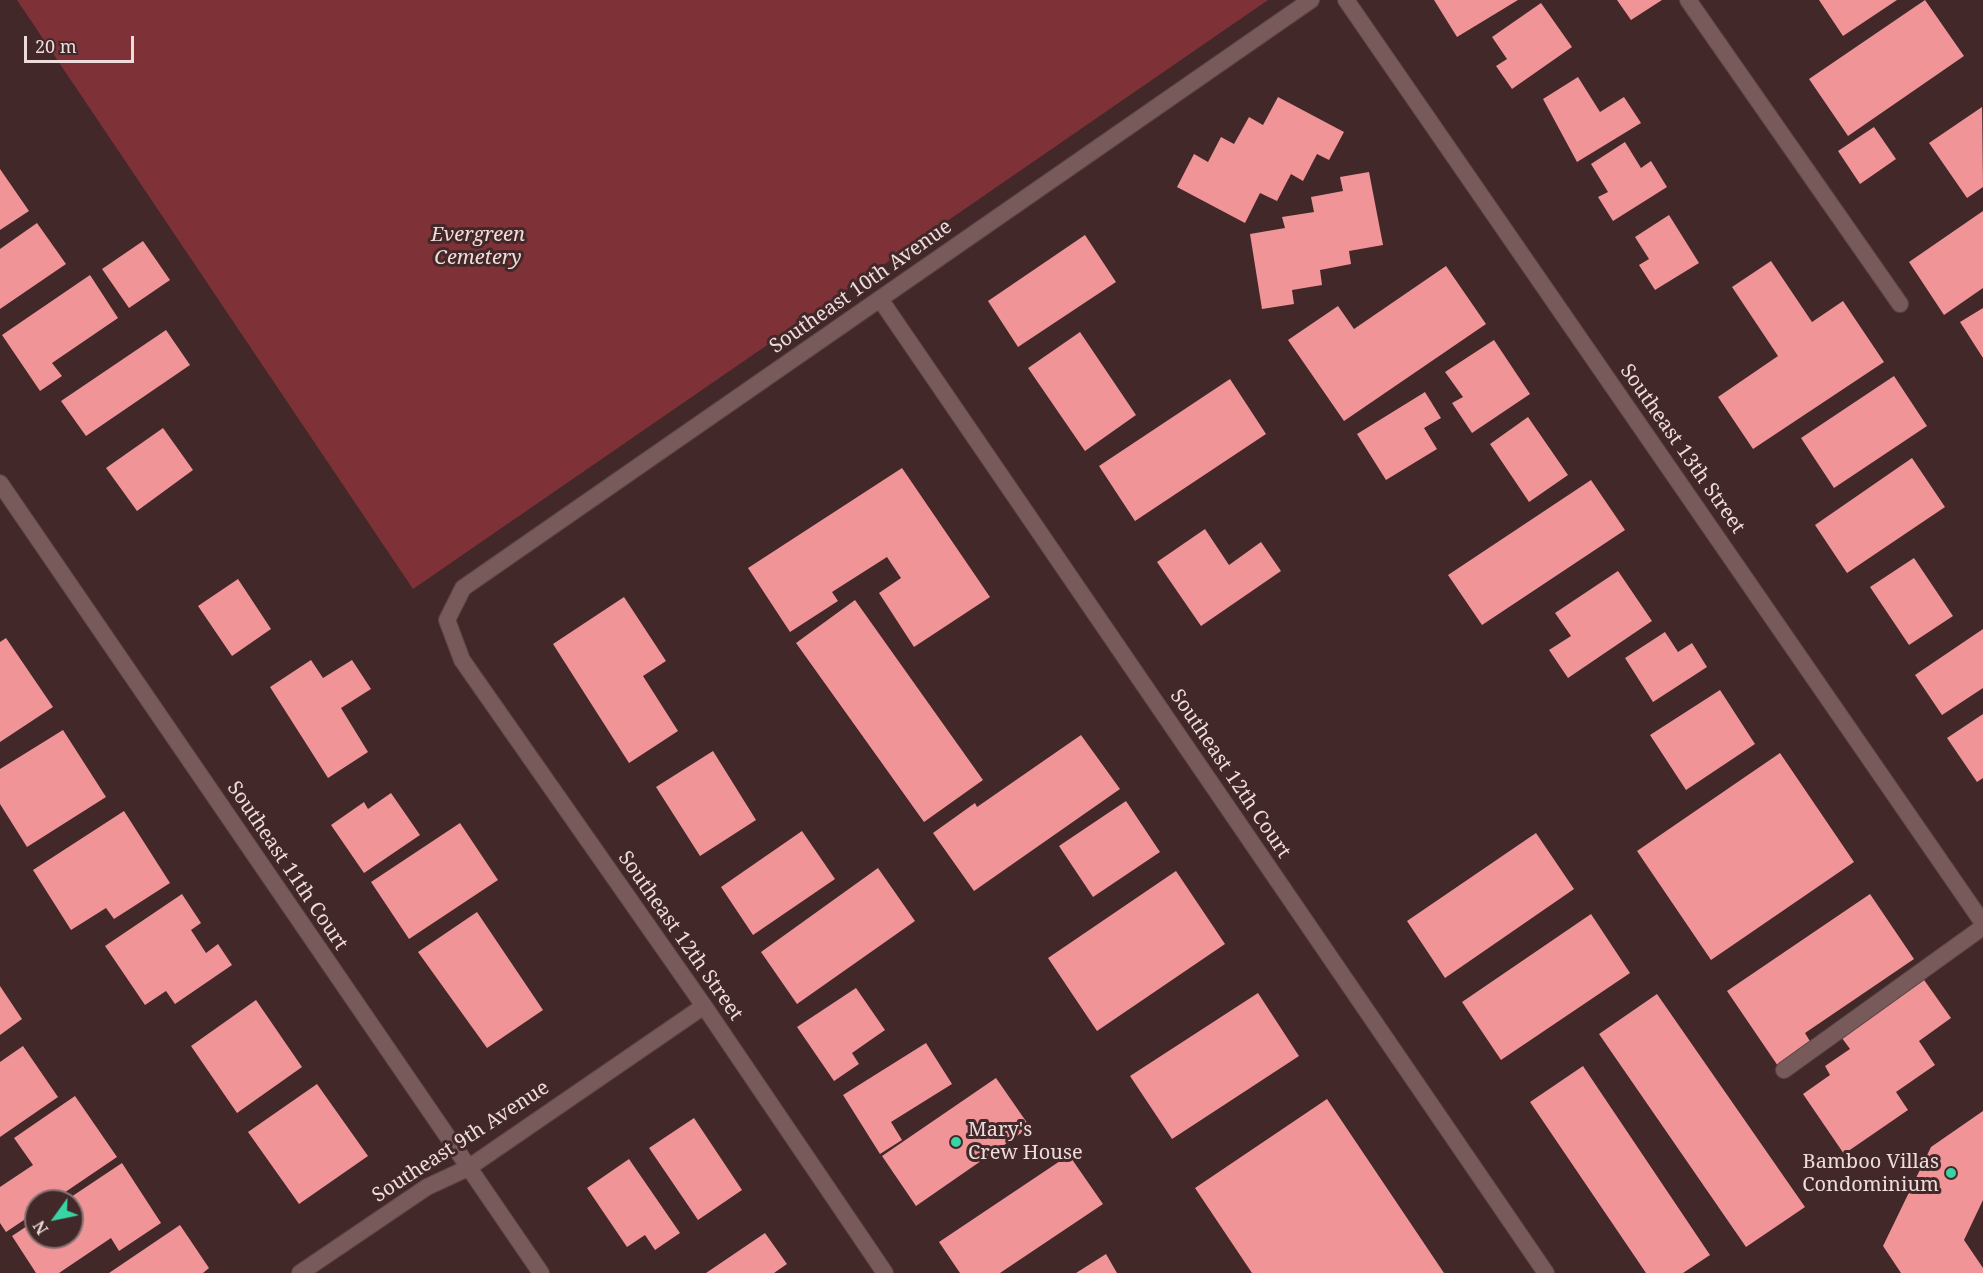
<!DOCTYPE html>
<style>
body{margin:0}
#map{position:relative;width:1983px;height:1273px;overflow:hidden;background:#432829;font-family:"Noto Serif",serif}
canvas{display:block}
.north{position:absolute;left:24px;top:1189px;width:60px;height:60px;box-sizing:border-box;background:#432829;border:2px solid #877071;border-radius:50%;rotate:237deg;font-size:16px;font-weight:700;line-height:24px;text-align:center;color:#eedcdc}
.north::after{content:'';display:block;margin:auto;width:21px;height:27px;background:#39d4a5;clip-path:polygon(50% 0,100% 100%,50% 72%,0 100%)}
.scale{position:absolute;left:24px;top:36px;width:110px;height:27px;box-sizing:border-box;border:3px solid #eedcdc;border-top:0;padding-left:8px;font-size:18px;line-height:21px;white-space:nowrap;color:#eedcdc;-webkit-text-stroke:4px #432829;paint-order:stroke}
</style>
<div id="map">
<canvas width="1983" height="1273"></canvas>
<div class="north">N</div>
<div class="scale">20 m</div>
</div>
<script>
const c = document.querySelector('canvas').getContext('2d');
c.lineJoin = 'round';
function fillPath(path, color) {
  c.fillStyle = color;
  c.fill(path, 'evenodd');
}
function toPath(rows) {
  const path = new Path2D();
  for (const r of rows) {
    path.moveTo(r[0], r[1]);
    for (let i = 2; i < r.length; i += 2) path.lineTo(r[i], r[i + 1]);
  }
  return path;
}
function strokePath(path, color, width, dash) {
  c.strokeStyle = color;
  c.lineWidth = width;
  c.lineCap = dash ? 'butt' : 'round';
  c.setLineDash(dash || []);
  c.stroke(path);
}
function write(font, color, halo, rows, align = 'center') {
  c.font = font + ' "Noto Serif",serif';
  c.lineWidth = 6;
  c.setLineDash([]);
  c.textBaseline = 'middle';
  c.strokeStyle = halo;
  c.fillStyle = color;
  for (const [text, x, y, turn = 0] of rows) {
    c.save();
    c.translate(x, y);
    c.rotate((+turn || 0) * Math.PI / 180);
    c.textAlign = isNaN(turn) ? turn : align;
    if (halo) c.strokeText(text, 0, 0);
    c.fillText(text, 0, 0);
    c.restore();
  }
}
fillPath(toPath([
 [17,0,1268,0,413,589]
]), '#7e3238');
fillPath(toPath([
 [1434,0,1518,0,1457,37],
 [1617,0,1662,0,1631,20],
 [1819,0,1897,0,1843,36],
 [1925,0,1964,56,1848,136,1809,79],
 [1541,3,1572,47,1512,89,1496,66,1507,59,1492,37],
 [1578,77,1600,112,1624,97,1641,123,1577,162,1543,99],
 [1278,97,1344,132,1329,160,1317,154,1303,181,1291,174,1277,201,1260,193,1245,223,1177,187,1194,154,1208,162,1221,137,1234,144,1249,117,1263,125],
 [1982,107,1983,187,1967,198,1929,143],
 [1874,127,1896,159,1860,184,1838,151],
 [1625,142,1641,168,1651,161,1667,187,1613,221,1598,197,1608,192,1591,164],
 [0,169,29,211,0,230],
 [1369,172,1383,245,1349,251,1351,264,1320,270,1322,285,1292,290,1294,304,1262,309,1250,234,1285,228,1282,217,1314,212,1311,197,1343,191,1340,177],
 [1983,211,1983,288,1944,315,1909,262],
 [1669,215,1699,263,1655,290,1639,265,1649,259,1635,237],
 [37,223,66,264,0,309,0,249],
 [1085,235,1116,282,1018,347,988,301],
 [143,241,170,280,129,308,102,269],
 [1771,261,1812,322,1843,301,1884,362,1753,449,1718,397,1778,356,1732,287],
 [1446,266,1486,324,1344,421,1288,340,1338,306,1354,329],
 [90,275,118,318,52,363,62,376,40,391,2,335],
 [1983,308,1983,358,1960,322],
 [166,330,190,365,86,436,61,401],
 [1080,332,1136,415,1085,451,1028,368],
 [1494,340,1530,394,1472,433,1452,403,1463,397,1445,372],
 [1894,376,1927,426,1834,488,1801,438],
 [1230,379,1266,434,1135,521,1099,466],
 [1425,392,1441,418,1424,428,1437,449,1386,480,1357,434],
 [1528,417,1568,475,1529,502,1490,444],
 [163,428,193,470,137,511,106,468],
 [1912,458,1945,507,1847,573,1815,525],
 [902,468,990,597,914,647,879,593,901,578,887,557,832,592,838,601,790,632,748,568],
 [1591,480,1625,530,1482,625,1448,575],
 [1205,529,1229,565,1261,542,1281,571,1201,626,1157,562],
 [1914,558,1953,616,1909,645,1870,587],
 [1618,571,1652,621,1568,678,1549,650,1571,636,1555,613],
 [238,579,271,629,232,656,198,606],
 [624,597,666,661,643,676,678,731,629,763,553,644],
 [855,600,983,780,924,822,796,643],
 [1983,629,1983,688,1942,715,1915,675],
 [1665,632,1678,652,1692,643,1707,667,1653,702,1625,658],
 [6,638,53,707,0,742,0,642],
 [311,660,323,678,352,660,371,689,341,708,368,752,328,778,270,687],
 [1720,690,1755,744,1686,790,1650,735],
 [1983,714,1983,778,1977,782,1947,738],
 [63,730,106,797,27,847,0,804,0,769],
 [1081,735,1120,789,974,891,933,833,975,803,977,807],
 [713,751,756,820,700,856,656,787],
 [1780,753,1854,862,1711,960,1637,851],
 [391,793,420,835,364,873,331,825,364,802,368,809],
 [1126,801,1160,852,1093,897,1059,846],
 [124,811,170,883,114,919,106,908,71,930,33,870],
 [460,823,498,880,409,939,371,882],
 [802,831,835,879,753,935,721,887],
 [1536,833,1574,889,1445,978,1407,921],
 [878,868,915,921,797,1004,761,952],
 [1176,871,1225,944,1097,1031,1048,958],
 [182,894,201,923,191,930,206,953,218,944,232,965,175,1004,166,991,145,1005,105,946],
 [1870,894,1914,959,1805,1033,1811,1043,1778,1066,1727,991],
 [477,912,543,1010,487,1048,418,952],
 [1591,914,1630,973,1501,1060,1462,1002],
 [1922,977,1951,1018,1919,1041,1935,1065,1896,1092,1908,1110,1844,1154,1803,1094,1830,1075,1825,1066,1850,1049,1839,1034],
 [0,986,22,1019,0,1035],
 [856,988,885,1030,852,1053,859,1064,834,1081,797,1027],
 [1258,993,1299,1056,1172,1139,1130,1076],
 [1657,994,1805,1207,1746,1247,1599,1034],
 [256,1000,302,1067,237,1113,191,1046],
 [926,1043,952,1084,891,1122,902,1140,880,1154,843,1095],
 [23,1046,58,1097,0,1137,0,1062],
 [1583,1066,1710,1255,1683,1273,1646,1273,1530,1102],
 [996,1078,1030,1127,916,1206,882,1156],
 [317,1084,368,1156,299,1204,248,1132],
 [75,1096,117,1157,52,1201,36,1201,36,1212,6,1232,0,1223,0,1187,33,1165,14,1138],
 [1327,1099,1444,1273,1252,1273,1195,1188],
 [1983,1111,1983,1200,1964,1240,1983,1268,1983,1273,1901,1273,1883,1246,1931,1147],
 [694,1118,742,1190,698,1220,649,1148],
 [1069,1155,1103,1204,1000,1273,960,1273,939,1242],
 [629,1159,680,1233,655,1250,645,1235,627,1247,587,1188],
 [122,1163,161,1223,119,1251,111,1238,59,1273,36,1273,12,1236,36,1220,36,1237,72,1237,72,1201,65,1201],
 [180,1225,209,1268,203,1273,109,1273],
 [765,1233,787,1264,774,1273,706,1273],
 [1106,1254,1117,1273,1076,1273]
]), '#f09497');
const service = toPath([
 [1688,0,1900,304],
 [1784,1070,1983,927]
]);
const minor = toPath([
 [1346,0,1983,923],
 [880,299,1546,1273],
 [0,483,541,1273],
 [300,1273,427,1187,468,1168,704,1006],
 [885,1273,704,1006,462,660,447,620,463,588,1311,0]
]);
strokePath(service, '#5b4547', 18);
strokePath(minor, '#5b4547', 18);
strokePath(service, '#785a5a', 16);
strokePath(minor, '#785a5a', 16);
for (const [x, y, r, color] of [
 [956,1142,6,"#39d4a5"],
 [1951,1173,6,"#39d4a5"]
]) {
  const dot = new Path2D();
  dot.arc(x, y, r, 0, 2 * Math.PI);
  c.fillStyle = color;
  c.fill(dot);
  strokePath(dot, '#432829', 2);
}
write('italic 20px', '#f4dbdb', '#432829', [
 ["Evergreen",478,235],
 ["Cemetery",478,258]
]);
write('20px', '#eedcdc', '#432829', [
 ["Southeast 10th Avenue",861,287,-35],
 ["Southeast 13th Street",1682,449,55],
 ["Southeast 12th Court",1230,774,56],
 ["Southeast 11th Court",287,866,56],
 ["Southeast 12th Street",680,936,55],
 ["Southeast 9th Avenue",461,1142,-33]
]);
write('20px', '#eedcdc', '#432829', [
 ["Mary's",968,1130],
 ["Crew House",968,1153],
 ["Bamboo Villas",1939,1162,"right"],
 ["Condominium",1939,1185,"right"]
], 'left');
</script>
